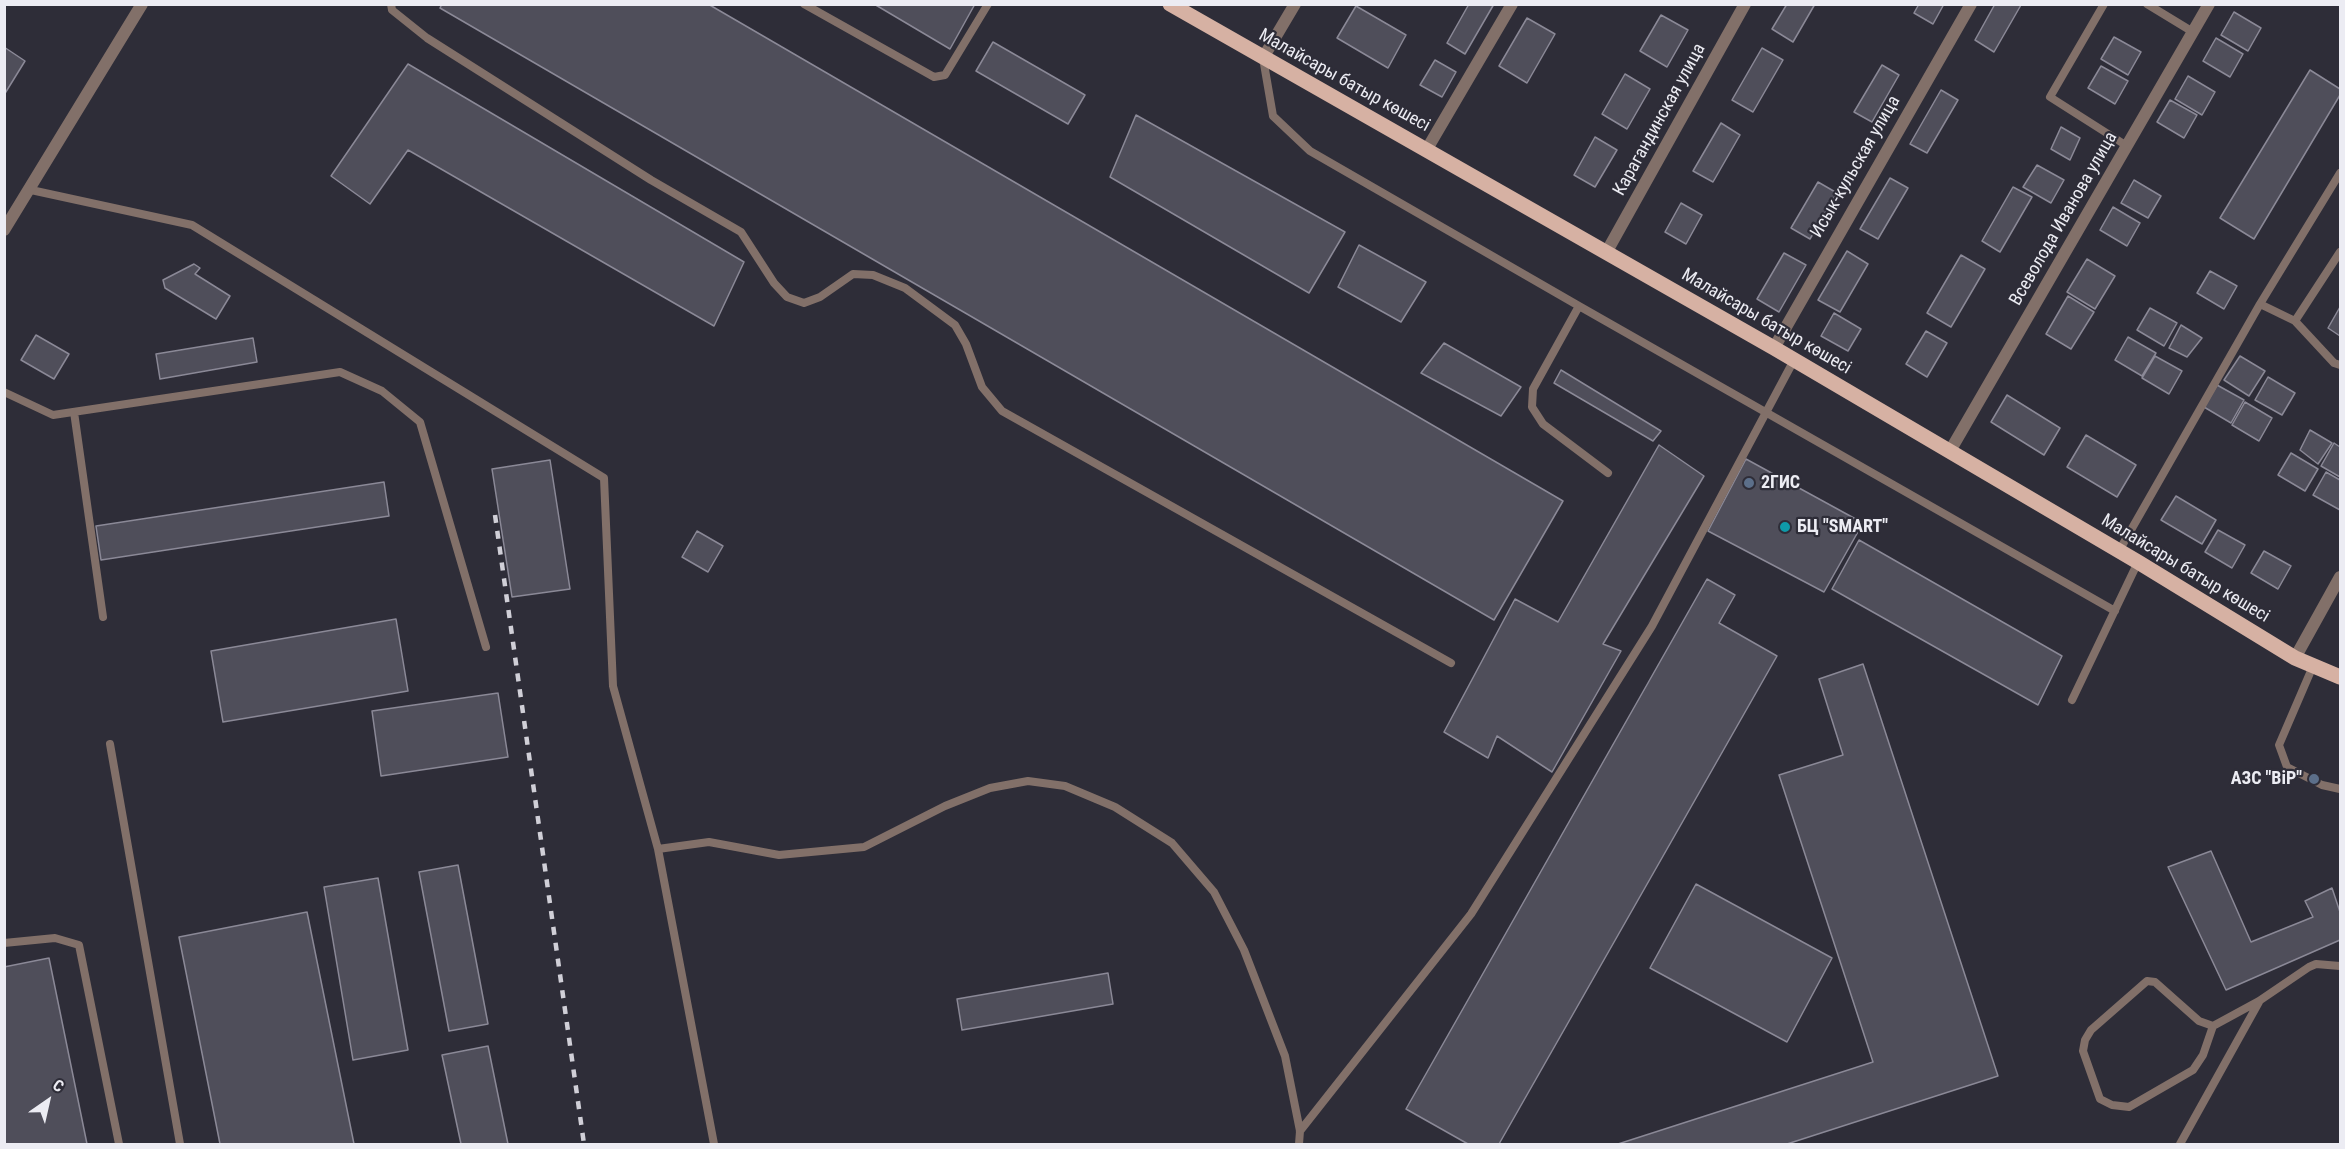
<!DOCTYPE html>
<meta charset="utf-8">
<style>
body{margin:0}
#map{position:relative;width:2345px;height:1149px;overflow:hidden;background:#2e2d38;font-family:"Roboto Condensed",sans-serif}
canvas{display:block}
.frame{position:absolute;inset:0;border:6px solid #ececf3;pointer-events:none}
.north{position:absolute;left:18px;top:1071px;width:60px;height:60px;-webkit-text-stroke:4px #2e2d38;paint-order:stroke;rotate:34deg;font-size:16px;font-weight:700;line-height:24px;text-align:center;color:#ececf3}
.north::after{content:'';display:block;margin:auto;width:21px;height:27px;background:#ececf3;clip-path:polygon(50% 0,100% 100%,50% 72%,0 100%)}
</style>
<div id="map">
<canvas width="2345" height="1149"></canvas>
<div class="frame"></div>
<div class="north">С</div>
</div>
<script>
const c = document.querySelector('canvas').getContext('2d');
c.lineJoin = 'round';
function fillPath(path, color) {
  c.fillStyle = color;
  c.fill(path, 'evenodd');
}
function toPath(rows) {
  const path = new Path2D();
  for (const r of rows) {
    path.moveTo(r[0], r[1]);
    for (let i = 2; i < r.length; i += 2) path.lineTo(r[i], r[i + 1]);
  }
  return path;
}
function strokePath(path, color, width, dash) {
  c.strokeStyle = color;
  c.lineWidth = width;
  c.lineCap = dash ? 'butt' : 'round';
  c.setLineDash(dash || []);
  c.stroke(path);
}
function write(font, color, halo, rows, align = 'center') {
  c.font = font + ' "Roboto Condensed",sans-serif';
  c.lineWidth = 4.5;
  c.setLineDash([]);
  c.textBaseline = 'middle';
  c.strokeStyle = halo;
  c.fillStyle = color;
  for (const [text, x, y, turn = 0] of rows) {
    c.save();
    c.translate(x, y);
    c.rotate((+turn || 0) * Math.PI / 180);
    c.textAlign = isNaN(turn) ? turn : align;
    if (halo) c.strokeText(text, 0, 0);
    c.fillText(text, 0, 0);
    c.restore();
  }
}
const building = toPath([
 [442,4,708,4,1563,501,1494,620,440,8,442,4],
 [874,4,975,4,950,49,874,4],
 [1469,4,1494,4,1465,54,1447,43,1469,4],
 [1787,4,1815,4,1793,42,1772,29,1787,4],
 [1919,4,1944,4,1933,24,1914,13,1919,4],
 [1995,4,2021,5,1994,52,1975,40,1995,4],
 [1356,6,1406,35,1388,68,1337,38,1356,6],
 [2234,12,2261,28,2248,51,2221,35,2234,12],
 [1661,15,1688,30,1667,67,1640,51,1661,15],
 [1527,18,1555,34,1527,83,1499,66,1527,18],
 [2114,37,2141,52,2128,75,2101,59,2114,37],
 [2216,38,2243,54,2230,77,2203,61,2216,38],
 [993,42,1085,95,1068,124,976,71,993,42],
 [4,47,25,61,4,95,4,47],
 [1762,48,1783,60,1753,112,1732,100,1762,48],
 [1435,60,1456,72,1442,97,1420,85,1435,60],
 [408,64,744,262,714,326,408,150,370,204,331,176,408,64],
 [1882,65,1899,75,1872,122,1854,112,1882,65],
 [2101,66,2128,81,2115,104,2088,88,2101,66],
 [2310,70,2340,89,2340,95,2254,239,2220,218,2310,70],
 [1625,74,1650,89,1627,129,1602,114,1625,74],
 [2188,76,2215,92,2202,115,2175,99,2188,76],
 [1941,90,1958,100,1927,153,1910,144,1941,90],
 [2170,100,2197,115,2184,138,2157,122,2170,100],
 [1136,115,1345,232,1309,293,1110,177,1136,115],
 [1721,123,1740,135,1713,182,1693,171,1721,123],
 [2061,127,2080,138,2070,160,2051,149,2061,127],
 [1595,137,1617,150,1595,187,1574,175,1595,137],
 [2037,165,2064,180,2051,203,2023,187,2037,165],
 [1890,178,1908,188,1878,239,1860,229,1890,178],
 [2134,180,2161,196,2148,218,2121,203,2134,180],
 [1818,182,1837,193,1810,239,1791,228,1818,182],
 [2013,187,2032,197,2000,252,1982,241,2013,187],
 [1681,203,1702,215,1686,244,1665,232,1681,203],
 [2113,207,2140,223,2127,246,2100,230,2113,207],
 [1359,245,1426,282,1401,322,1338,287,1359,245],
 [1847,251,1868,264,1840,312,1818,300,1847,251],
 [1784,253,1806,265,1779,312,1757,299,1784,253],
 [1961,255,1985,269,1951,327,1927,313,1961,255],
 [2087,259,2115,276,2095,309,2067,292,2087,259],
 [194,264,200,268,195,274,230,296,216,319,165,288,163,280,194,264],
 [2210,271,2237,286,2224,309,2197,293,2210,271],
 [2068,296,2094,312,2071,349,2046,334,2068,296],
 [2340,307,2340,336,2328,328,2340,307],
 [2150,308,2177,323,2164,346,2137,330,2150,308],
 [1834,313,1861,329,1848,351,1821,336,1834,313],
 [2181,325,2202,338,2187,357,2169,348,2181,325],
 [1926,331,1947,343,1927,377,1906,364,1926,331],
 [36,335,69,354,54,379,21,360,36,335],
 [2128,337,2156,353,2142,376,2115,360,2128,337],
 [253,338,257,362,160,379,156,354,253,338],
 [1444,343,1521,387,1501,416,1421,373,1444,343],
 [2155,356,2182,371,2169,394,2142,378,2155,356],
 [2240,356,2265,371,2249,396,2224,380,2240,356],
 [1561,370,1661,431,1653,441,1554,383,1561,370],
 [2268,377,2295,393,2282,415,2255,400,2268,377],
 [2217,385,2244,400,2231,423,2204,407,2217,385],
 [2007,395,2060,428,2044,455,1991,422,2007,395],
 [2245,402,2272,418,2259,441,2232,425,2245,402],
 [2310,430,2332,443,2318,464,2300,450,2310,430],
 [2086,435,2136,465,2117,497,2067,467,2086,435],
 [2334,443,2340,447,2340,477,2321,466,2334,443],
 [1659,445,1704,476,1603,644,1621,651,1552,772,1497,736,1488,758,1444,732,1515,599,1558,622,1659,445],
 [2291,453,2318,469,2305,491,2278,475,2291,453],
 [1746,459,1863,523,1824,592,1708,531,1746,459],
 [550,460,570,589,512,597,492,469,550,460],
 [2326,472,2340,480,2340,510,2313,495,2326,472],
 [384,482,389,516,101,560,96,526,384,482],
 [2176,496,2216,520,2202,544,2161,520,2176,496],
 [2218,530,2245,545,2232,568,2205,552,2218,530],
 [697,531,723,546,708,572,682,557,697,531],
 [1859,540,2062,656,2038,705,1832,589,1859,540],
 [2264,551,2291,566,2278,589,2251,573,2264,551],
 [1707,579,1735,595,1719,623,1777,656,1499,1144,1468,1144,1406,1109,1707,579],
 [396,619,408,691,223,722,211,651,396,619],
 [1863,664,1998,1076,1787,1144,1618,1144,1873,1062,1779,775,1843,755,1819,679,1863,664],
 [498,693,508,757,381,776,372,711,498,693],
 [2211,851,2251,942,2313,917,2305,901,2332,888,2340,912,2340,940,2226,990,2168,867,2211,851],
 [458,865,488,1024,449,1031,419,872,458,865],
 [378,878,408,1050,353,1060,324,887,378,878],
 [1696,884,1832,958,1787,1042,1650,968,1696,884],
 [307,912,354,1144,220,1144,179,937,307,912],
 [49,958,87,1144,4,1144,4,967,49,958],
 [1108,973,1113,1004,962,1030,957,999,1108,973],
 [488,1046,508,1144,461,1144,442,1055,488,1046]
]);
fillPath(building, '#4f4e5a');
strokePath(building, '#8b8997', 1.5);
strokePath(toPath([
 [391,4,392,10,427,38,651,180,741,232,774,283,787,297,804,303,820,297,853,274,873,275,905,288,955,325,966,344,982,387,1002,411,1451,663],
 [804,4,934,77,945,75,988,4],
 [2104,4,2050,97,2127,146],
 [2147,4,2193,32],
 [1263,58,1273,116,1310,151,1579,306,1533,389,1532,407,1543,424,1608,473],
 [31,190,192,225,604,478,613,686,658,849,714,1144],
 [2260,304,2295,321,2334,363,2340,365],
 [1579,306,2115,611],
 [2295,321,2340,252],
 [4,392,53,415,340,372,382,391,420,422,486,647],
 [74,412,103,617],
 [2119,551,2260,304,2340,173],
 [2313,666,2279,745,2287,767,2322,785,2340,789],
 [2072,700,2138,562],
 [110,744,180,1144],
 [658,849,709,842,779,855,864,847,945,806,990,788,1028,781,1065,786,1115,807,1172,843,1214,892,1244,950,1285,1056,1300,1131,1299,1144],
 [4,943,55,938,79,945,119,1144],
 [2213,1026,2203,1055,2193,1070,2129,1107,2112,1105,2100,1099,2083,1051,2085,1040,2091,1030,2147,981,2155,982,2199,1021,2213,1026,2259,1001,2309,967,2316,964,2340,966],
 [1300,1131,1471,914,1652,626,1794,360],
 [2180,1144,2259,1002]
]), '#827069', 8);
strokePath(toPath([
 [1263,58,1295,4],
 [1427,149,1512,4],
 [1606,253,1745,4],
 [1774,348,1971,4],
 [1950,451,2209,4],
 [2295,658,2340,577]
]), '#827069', 12);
strokePath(toPath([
 [4,230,142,4]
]), '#827069', 12);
strokePath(toPath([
 [1170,4,1774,348,2138,562,2295,658,2340,677]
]), '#d6b1a3', 15);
strokePath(toPath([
 [495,515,584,1144]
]), '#d0cfd7', 4.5, [8, 8]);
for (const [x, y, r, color] of [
 [1749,483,6,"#5c6f8a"],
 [1785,527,6,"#0f9aa8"],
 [2314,779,6,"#5c6f8a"]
]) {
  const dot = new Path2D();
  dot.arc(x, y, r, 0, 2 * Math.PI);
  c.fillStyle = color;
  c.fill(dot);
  strokePath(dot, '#2e2d38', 2);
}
write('18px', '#ececf3', '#2e2d38', [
 ["Малайсары батыр көшесі",1344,81,29],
 ["Карагандинская улица",1660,120,-61],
 ["Исык-кульская улица",1856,167,-60],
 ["Всеволода Иванова улица",2064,219,-60],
 ["Малайсары батыр көшесі",1766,322,30],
 ["Малайсары батыр көшесі",2185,569,31]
]);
write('bold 18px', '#ececf3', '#2e2d38', [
 ["2ГИС",1761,483],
 ["БЦ \"SMART\"",1797,527],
 ["АЗС \"BiP\"",2302,779,"right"]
], 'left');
</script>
